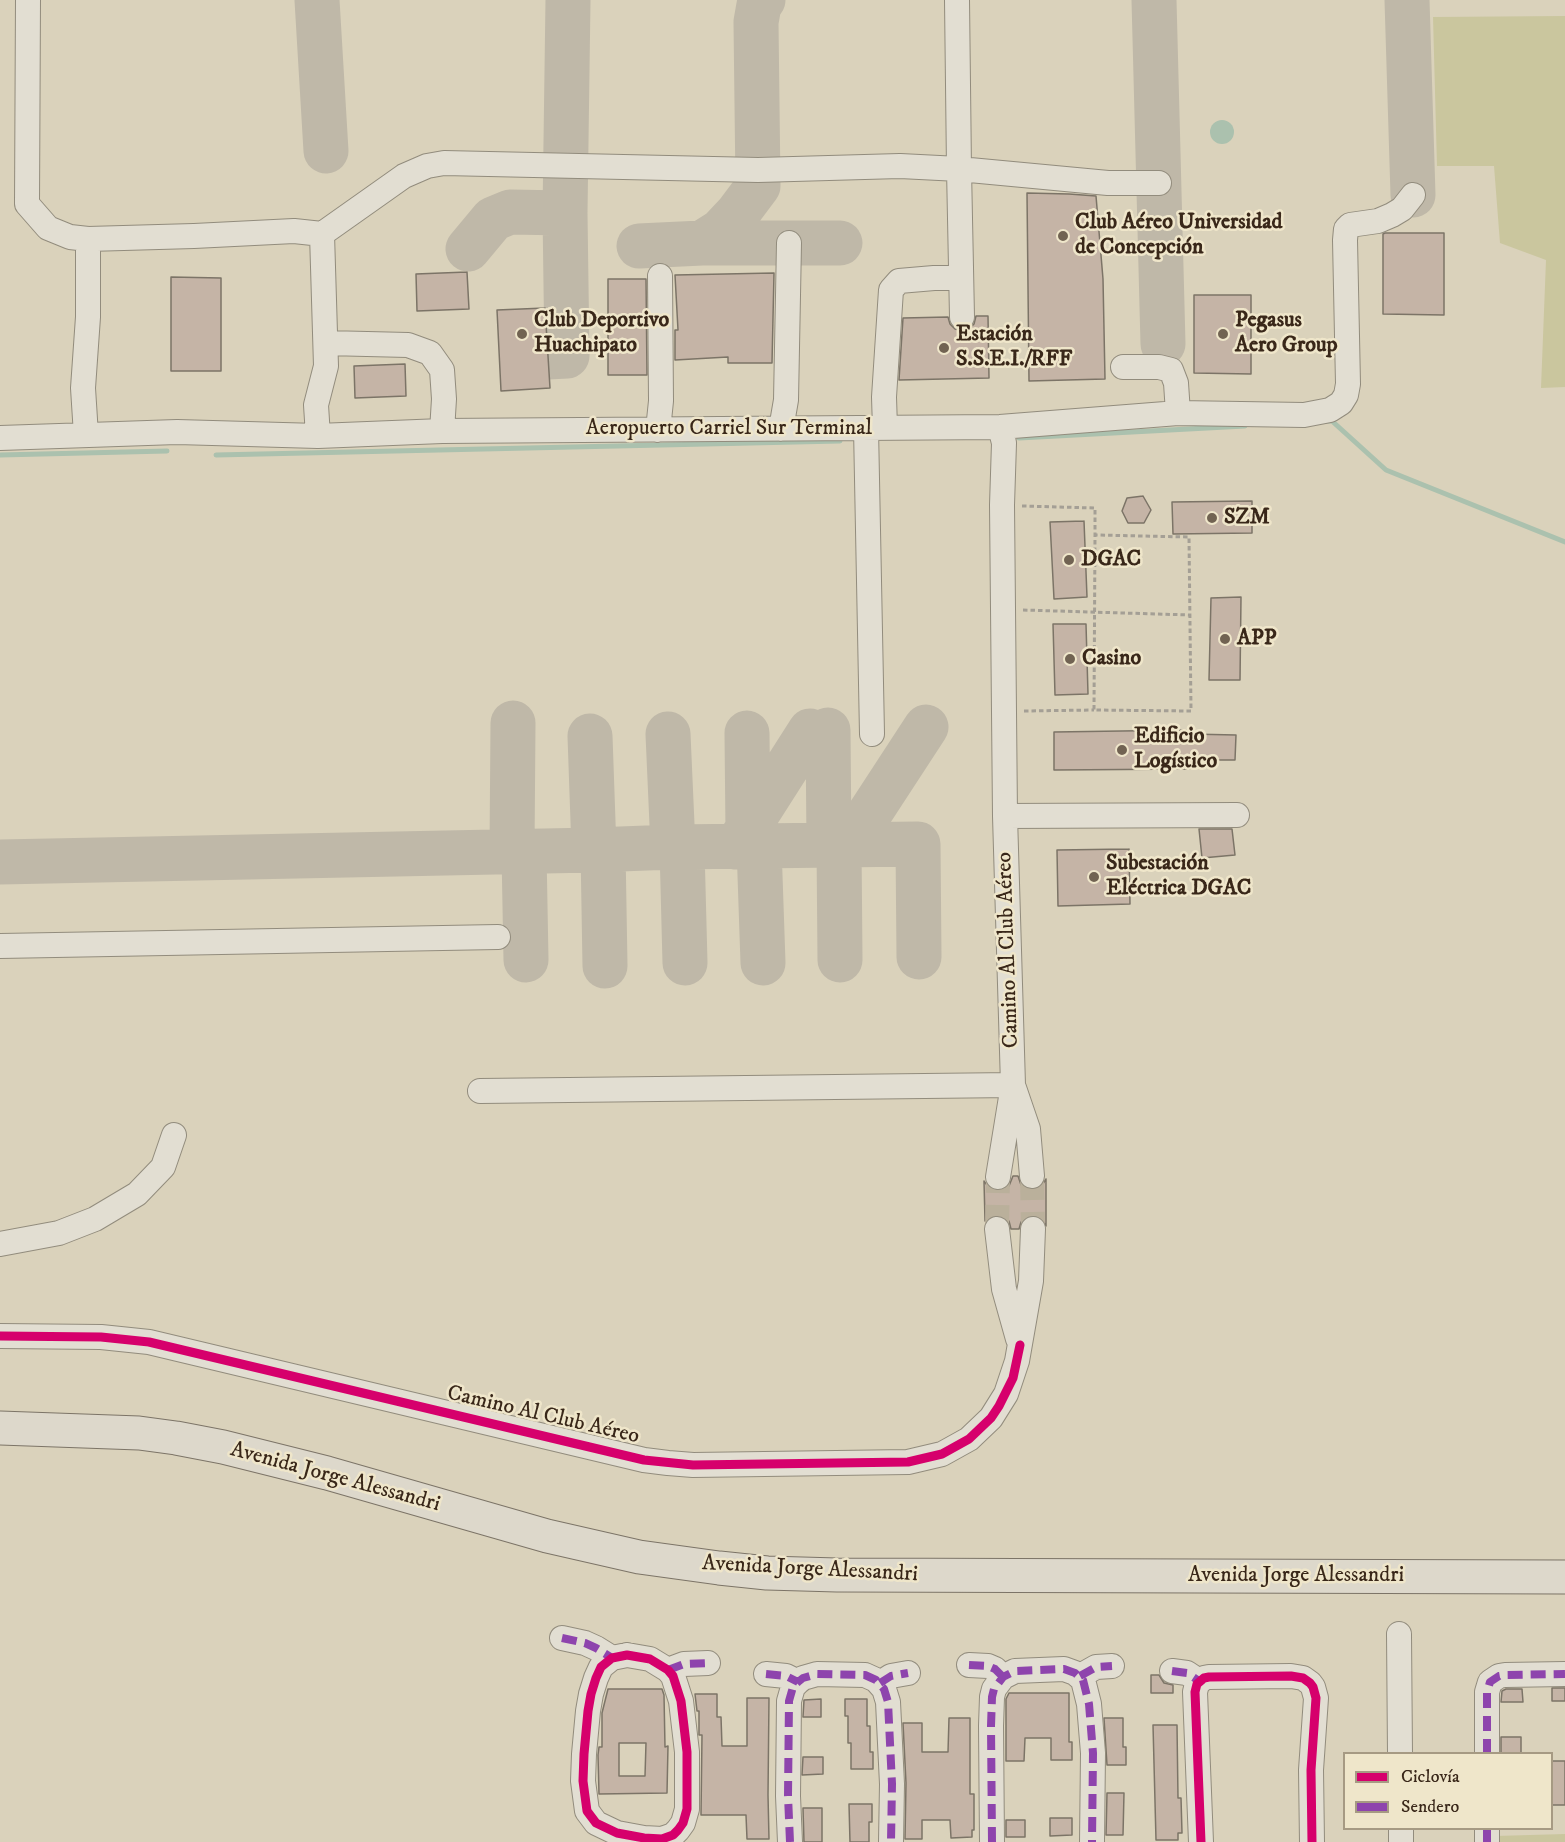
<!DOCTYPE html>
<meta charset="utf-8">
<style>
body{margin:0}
#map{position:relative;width:1565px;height:1842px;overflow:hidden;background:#dad2bb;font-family:"IM FELL DW Pica",serif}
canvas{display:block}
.legend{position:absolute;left:1343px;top:1752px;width:210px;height:78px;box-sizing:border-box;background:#efe6ca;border:2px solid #a69a83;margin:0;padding:8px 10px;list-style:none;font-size:18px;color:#392719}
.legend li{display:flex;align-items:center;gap:12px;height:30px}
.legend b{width:30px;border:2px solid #a69a83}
</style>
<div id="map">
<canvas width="1565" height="1842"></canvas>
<ul class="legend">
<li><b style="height:8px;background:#d6006c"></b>Ciclovía</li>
<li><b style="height:8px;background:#8e44ad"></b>Sendero</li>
</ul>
</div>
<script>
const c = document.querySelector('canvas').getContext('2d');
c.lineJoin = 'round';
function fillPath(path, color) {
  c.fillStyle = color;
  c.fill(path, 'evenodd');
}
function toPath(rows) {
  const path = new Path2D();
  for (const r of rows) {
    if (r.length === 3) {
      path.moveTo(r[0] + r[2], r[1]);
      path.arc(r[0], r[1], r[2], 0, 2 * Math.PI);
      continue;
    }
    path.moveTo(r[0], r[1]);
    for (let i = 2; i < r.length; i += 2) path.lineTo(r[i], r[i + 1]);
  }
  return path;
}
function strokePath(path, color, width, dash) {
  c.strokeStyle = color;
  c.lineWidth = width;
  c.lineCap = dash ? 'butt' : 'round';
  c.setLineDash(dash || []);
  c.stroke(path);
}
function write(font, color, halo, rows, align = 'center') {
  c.font = font + ' "IM FELL DW Pica",serif';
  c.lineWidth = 5;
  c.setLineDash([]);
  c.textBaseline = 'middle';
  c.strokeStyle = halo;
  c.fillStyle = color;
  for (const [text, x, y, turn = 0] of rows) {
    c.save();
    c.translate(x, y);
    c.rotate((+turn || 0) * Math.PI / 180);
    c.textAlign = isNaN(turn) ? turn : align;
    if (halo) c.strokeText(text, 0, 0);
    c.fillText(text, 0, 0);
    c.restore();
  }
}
fillPath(toPath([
 [1565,16,1565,387,1541,388,1546,260,1500,243,1494,166,1437,166,1433,17],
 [1565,1834,1565,1842,1495,1842,1495,1836]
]), '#cac69e');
fillPath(toPath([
 [1222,132,12]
]), '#abc1ae');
strokePath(toPath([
 [1326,421,1332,421,1386,470,1565,542],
 [1019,438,1245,426],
 [0,455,167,451],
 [216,455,840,441]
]), '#abc1ae', 5);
strokePath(toPath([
 [317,0,326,151],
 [1154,0,1163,344],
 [1407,0,1413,195],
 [702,243,840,243],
 [639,246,702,243,721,231,737,214,758,186,756,22,759,5,763,0],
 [468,249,493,219,510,212,565,213],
 [548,357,567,356,565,213,568,0],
 [828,730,829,845],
 [747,733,748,832],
 [668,734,673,847],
 [590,736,594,850],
 [839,845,840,960],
 [849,845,926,727],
 [759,846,763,963],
 [736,847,810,731],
 [682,848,685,963],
 [603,849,605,966],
 [512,851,513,723],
 [524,852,526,960],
 [0,862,594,850,673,847,918,844,919,957]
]), '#bfb8a8', 45);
const building = toPath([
 [1027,193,1069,194,1096,196,1103,279,1105,379,1029,381,1027,193],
 [1385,233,1444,233,1444,315,1383,314,1383,234,1385,233],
 [467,272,469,309,417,311,416,274,467,272],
 [774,273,772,363,728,363,728,357,675,360,675,330,678,330,675,275,774,273],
 [171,277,221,278,221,371,171,371,171,277],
 [608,279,646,279,647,375,608,375,608,279],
 [1194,295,1251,295,1251,374,1194,373,1194,295],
 [545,308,550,388,501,391,497,310,545,308],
 [976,316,988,316,989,378,899,380,903,318,948,317,950,324,955,329,963,331,969,329,974,324,976,316],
 [405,364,406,396,355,398,354,366,405,364],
 [1143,496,1151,510,1144,523,1128,523,1122,511,1127,498,1143,496],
 [1252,501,1252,533,1173,534,1172,502,1252,501],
 [1084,521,1087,597,1054,599,1050,522,1084,521],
 [1241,597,1240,680,1209,680,1211,598,1241,597],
 [1053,624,1086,624,1088,694,1055,695,1053,624],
 [1189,730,1189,734,1236,735,1235,760,1190,760,1190,769,1054,770,1054,732,1189,730],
 [1199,829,1232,829,1235,855,1202,858,1199,829],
 [1129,849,1130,904,1058,906,1057,850,1129,849],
 [1013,1176,1018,1176,1021,1185,1027,1189,1033,1190,1041,1187,1046,1179,1046,1226,1041,1217,1034,1215,1026,1217,1021,1222,1019,1229,1011,1229,1009,1221,1002,1216,995,1215,989,1217,985,1221,984,1181,989,1188,995,1191,1002,1190,1009,1186,1013,1176],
 [1151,1675,1159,1675,1164,1683,1173,1685,1173,1693,1151,1693,1151,1675],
 [1552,1688,1565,1688,1565,1701,1552,1701,1552,1688],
 [608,1689,662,1689,664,1695,665,1747,668,1746,667,1793,599,1794,598,1755,599,1747,602,1747,602,1713,608,1689],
 [619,1743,646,1743,645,1776,619,1776,619,1743],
 [1506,1689,1522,1689,1523,1702,1501,1702,1502,1691,1506,1689],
 [1009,1693,1069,1693,1069,1742,1072,1742,1072,1760,1051,1760,1051,1738,1025,1738,1024,1761,1006,1761,1006,1699,1009,1693],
 [695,1694,717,1694,717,1717,721,1717,722,1746,747,1746,747,1698,769,1698,768,1795,769,1839,747,1839,746,1815,701,1815,702,1735,699,1735,699,1711,697,1711,695,1694],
 [821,1699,821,1717,803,1717,804,1700,821,1699],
 [845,1699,867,1699,867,1726,870,1726,870,1752,873,1752,873,1769,851,1769,851,1743,848,1743,848,1716,845,1716,845,1699],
 [949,1718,970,1718,970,1794,974,1794,974,1830,972,1830,972,1837,951,1838,950,1820,922,1820,922,1839,905,1839,906,1783,903,1723,922,1723,922,1752,948,1752,949,1718],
 [1104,1718,1123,1718,1123,1747,1126,1747,1126,1765,1107,1765,1104,1718],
 [1153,1725,1177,1725,1178,1798,1181,1798,1182,1833,1178,1833,1178,1840,1156,1840,1153,1725],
 [1501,1737,1521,1737,1521,1754,1501,1754,1501,1737],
 [803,1757,823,1757,823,1774,802,1775,803,1757],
 [1552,1761,1565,1761,1565,1805,1552,1805,1552,1761],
 [1107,1793,1124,1793,1123,1835,1106,1835,1107,1793],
 [849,1804,872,1804,872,1822,869,1822,869,1842,850,1842,849,1804],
 [803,1808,822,1808,822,1842,804,1842,803,1808],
 [1050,1818,1072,1818,1072,1835,1050,1836,1050,1818],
 [1006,1820,1025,1820,1025,1837,1006,1837,1006,1820]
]);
fillPath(building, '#c5b4a6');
strokePath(building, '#7c7467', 1.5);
strokePath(toPath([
 [1032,1176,1033,1229],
 [997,1229,998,1177]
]), '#bab09b', 24, [24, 12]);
const minor = toPath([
 [28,0,27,204,48,228,70,237,88,239,194,236,294,231,322,234,404,176,427,166,444,163,758,170,900,166,959,169,1108,183,1159,183],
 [957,0,959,169,962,317],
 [326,343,408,345,430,353,442,370,444,399,442,431],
 [1123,367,1159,367,1171,370,1176,383,1178,413],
 [1000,427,1004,443,1002,505,1005,816,1237,815],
 [866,428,872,734],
 [885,428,884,397,891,290,899,281,934,278,961,278],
 [781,429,786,400,789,243],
 [658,430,661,401,660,276],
 [86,435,83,388,88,317,88,239],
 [318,436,316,405,326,366,322,234],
 [0,438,177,432,318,436,442,431,1000,427,1178,413,1304,415,1330,410,1341,403,1346,395,1348,384,1345,240,1346,229,1350,225,1378,221,1392,215,1402,209,1413,195],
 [0,946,498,937],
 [1014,1088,1028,1129,1032,1176],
 [480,1091,1013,1085],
 [998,1177,1013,1085,1005,816],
 [997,1229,1004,1289,1018,1339],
 [0,1244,59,1233,95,1219,137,1194,163,1167,174,1135],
 [0,1336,101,1337,149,1342,644,1460,668,1463,693,1465,908,1462,942,1454,969,1439,991,1418,1006,1394,1017,1361,1031,1281,1033,1229],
 [1399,1634,1400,1754],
 [562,1638,585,1643,596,1648,612,1658],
 [627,1655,650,1659,668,1670,673,1676,681,1701,687,1752,687,1809,683,1823,678,1830,673,1835,662,1839,644,1838,617,1833,596,1823,587,1811,583,1781,584,1754,588,1711,591,1694,596,1678,601,1667,612,1658,627,1655],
 [969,1665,988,1666,995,1669,1003,1677],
 [668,1670,684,1664,708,1663],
 [1172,1671,1187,1673,1199,1681],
 [766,1674,786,1676,798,1682],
 [1080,1676,1096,1667,1112,1666],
 [880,1683,891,1676,908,1673],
 [1487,1754,1487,1692,1490,1682,1499,1676,1505,1675,1565,1674],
 [1401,1828,1401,1842],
 [790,1842,788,1796,789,1701,793,1687,798,1682,803,1678,817,1674,865,1675,876,1680,884,1689,888,1702,892,1784,891,1842],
 [992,1842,991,1726,992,1697,994,1689,1003,1677,1015,1671,1064,1669,1075,1673,1083,1680,1089,1704,1093,1753,1092,1842],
 [1201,1842,1195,1692,1197,1684,1204,1678,1209,1677,1291,1676,1303,1678,1310,1683,1313,1687,1316,1698,1311,1770,1312,1842],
 [1487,1842,1487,1828]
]);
const highway = toPath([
 [0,1428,139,1433,176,1438,223,1447,327,1473,547,1536,639,1557,719,1568,767,1573,837,1575,1565,1577]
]);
strokePath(minor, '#928c7d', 26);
strokePath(highway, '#7c7467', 35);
strokePath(toPath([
 [1022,506,1095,508,1095,535,1094,710,1191,711,1189,537,1095,535],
 [1023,610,1190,615],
 [1024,711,1094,710]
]), '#a49f95', 3, [4.5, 3]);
strokePath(minor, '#e2ded2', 24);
strokePath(highway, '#ddd8cb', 33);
strokePath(toPath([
 [562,1638,585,1643,596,1648,612,1658],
 [969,1665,988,1666,995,1669,1003,1677],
 [668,1670,684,1664,708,1663],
 [1172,1671,1187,1673,1199,1681],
 [766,1674,786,1676,798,1682],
 [1080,1676,1096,1667,1112,1666],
 [880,1683,891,1676,908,1673],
 [1487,1754,1487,1692,1490,1682,1499,1676,1505,1675,1565,1674],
 [790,1842,788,1796,789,1701,793,1687,798,1682,803,1678,817,1674,865,1675,876,1680,884,1689,888,1702,892,1784,891,1842],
 [992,1842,991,1726,992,1697,994,1689,1003,1677,1015,1671,1064,1669,1075,1673,1083,1680,1089,1704,1093,1753,1092,1842],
 [1487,1842,1487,1828]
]), '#8e44ad', 8, [15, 8]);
strokePath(toPath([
 [0,1336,101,1337,149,1342,644,1460,693,1465,908,1462,942,1454,969,1439,991,1418,999,1406,1013,1378,1020,1345],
 [627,1655,650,1659,668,1670,673,1676,681,1701,687,1752,687,1809,683,1823,678,1830,673,1835,662,1839,644,1838,617,1833,596,1823,587,1811,583,1781,584,1754,588,1711,591,1694,596,1678,601,1667,612,1658,627,1655],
 [1201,1842,1195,1692,1197,1684,1204,1678,1209,1677,1291,1676,1303,1678,1310,1683,1313,1687,1316,1698,1311,1770,1312,1842]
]), '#d6006c', 9);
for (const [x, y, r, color] of [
 [1063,236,6,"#716352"],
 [522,334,6,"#716352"],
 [1223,334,6,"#716352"],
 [944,348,6,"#716352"],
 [1212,518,6,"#716352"],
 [1069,560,6,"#716352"],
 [1225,639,6,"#716352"],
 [1070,659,6,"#716352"],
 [1122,750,6,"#716352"],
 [1094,877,6,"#716352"]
]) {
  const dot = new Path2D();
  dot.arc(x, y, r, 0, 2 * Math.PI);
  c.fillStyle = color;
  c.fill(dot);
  strokePath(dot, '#efe6ca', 2);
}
write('bold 22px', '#392719', '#efe6ca', [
 ["Club Aéreo Universidad",1075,223],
 ["de Concepción",1075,248],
 ["Club Deportivo",534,321],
 ["Huachipato",534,346],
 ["Pegasus",1235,321],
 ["Aero Group",1235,346],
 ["Estación",956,335],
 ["S.S.E.I./RFF",956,360],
 ["SZM",1224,518],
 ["DGAC",1081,560],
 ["APP",1237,639],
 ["Casino",1082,659],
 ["Edificio",1134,737],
 ["Logístico",1134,762],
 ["Subestación",1106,864],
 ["Eléctrica DGAC",1106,889]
], 'left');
write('22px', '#392719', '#efe6ca', [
 ["Aeropuerto Carriel Sur Terminal",729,429],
 ["Camino Al Club Aéreo",1009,950,-92],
 ["Camino Al Club Aéreo",543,1416,13],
 ["Avenida Jorge Alessandri",335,1478,15],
 ["Avenida Jorge Alessandri",810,1570,3],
 ["Avenida Jorge Alessandri",1296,1576]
]);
</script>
